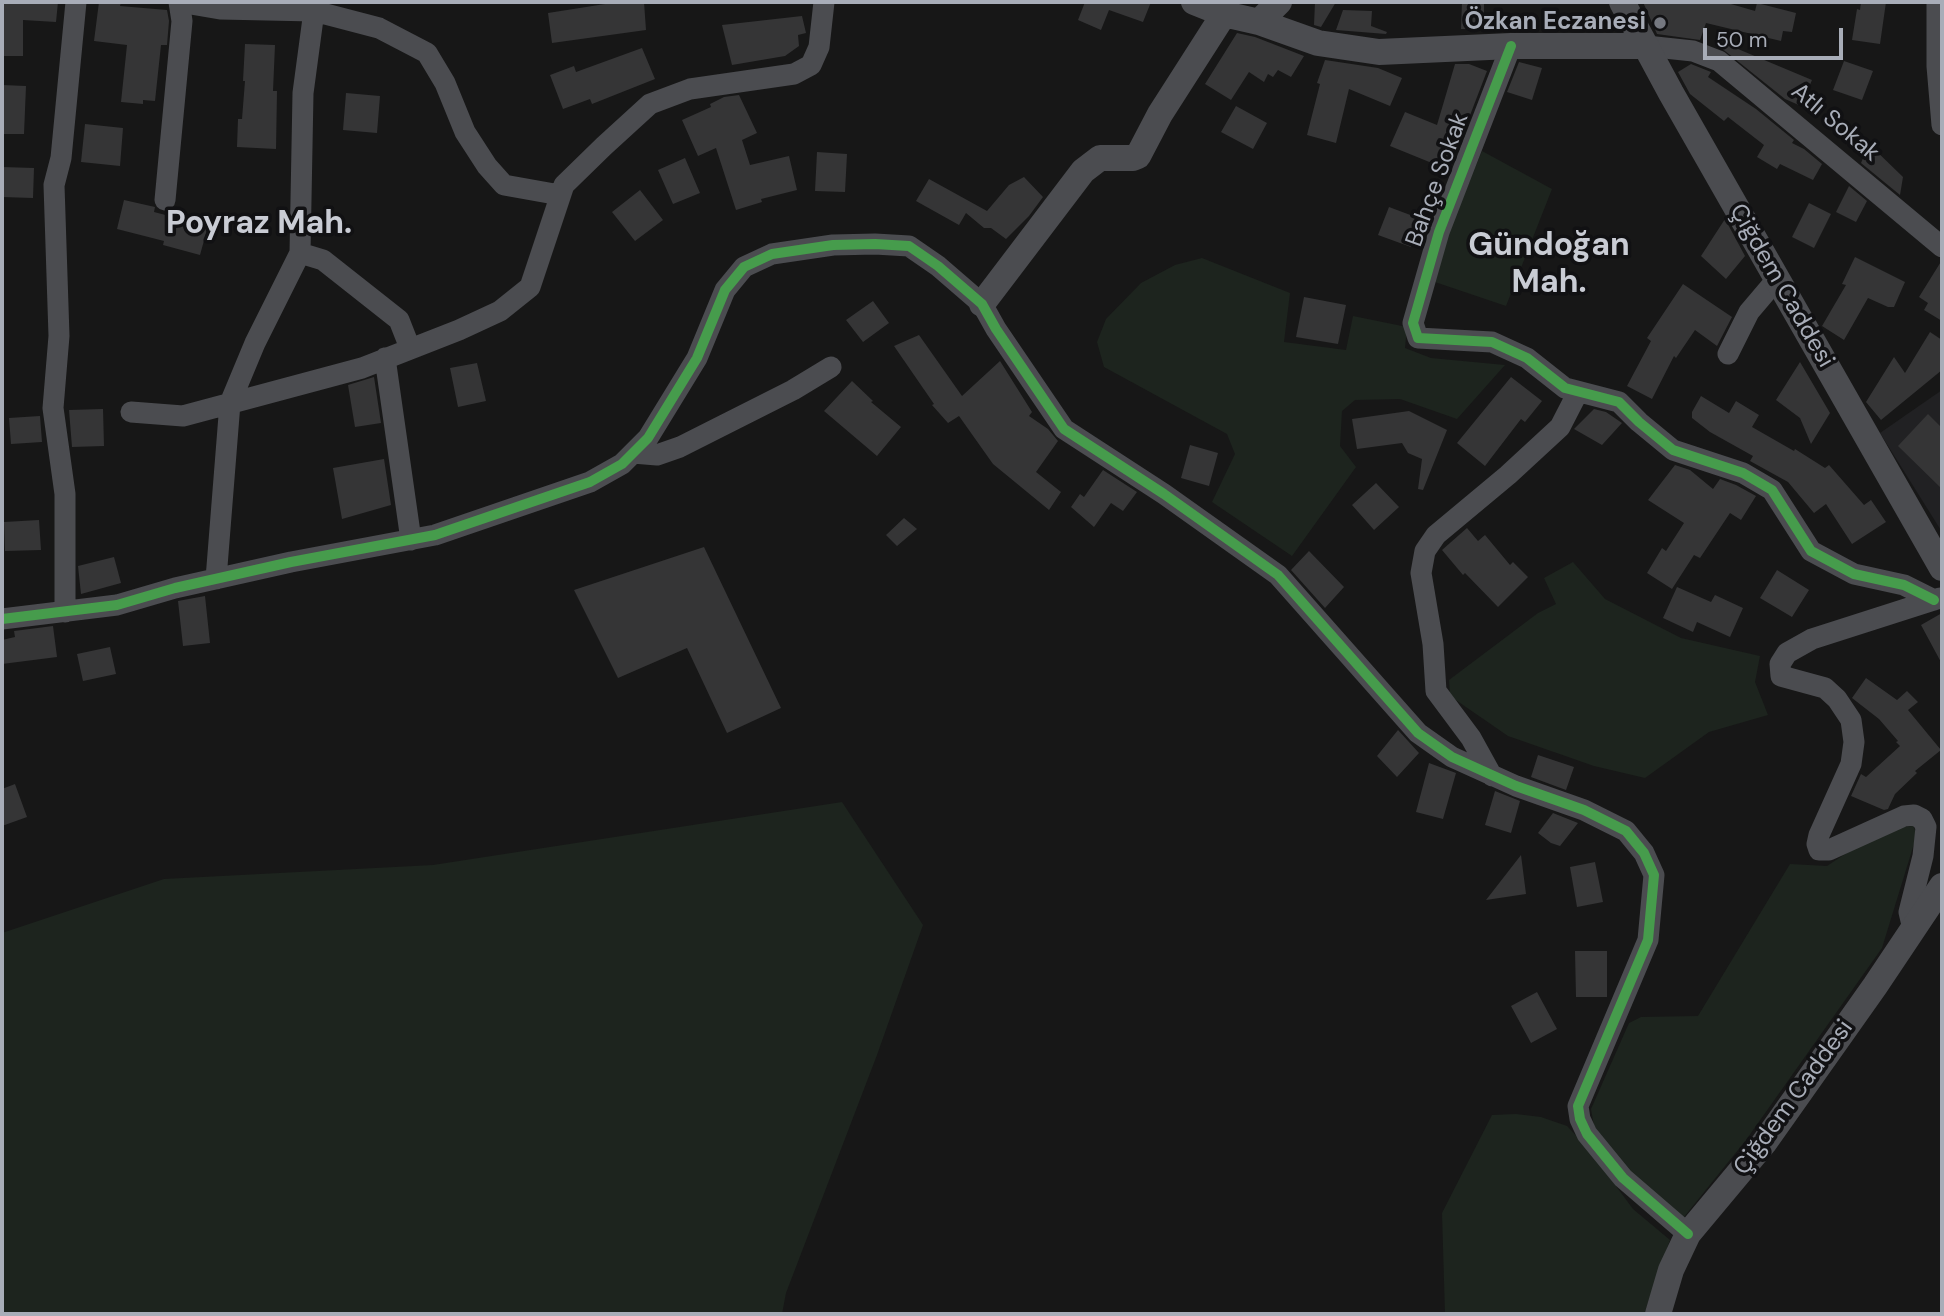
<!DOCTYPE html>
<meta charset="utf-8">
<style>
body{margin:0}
#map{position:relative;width:1944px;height:1316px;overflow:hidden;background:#171717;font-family:"DM Sans",sans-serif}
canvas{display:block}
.frame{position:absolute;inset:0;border:4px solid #a8adb8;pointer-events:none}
.scale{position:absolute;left:1703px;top:28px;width:140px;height:32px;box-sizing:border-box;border:4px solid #a8adb8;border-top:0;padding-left:9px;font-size:21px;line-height:24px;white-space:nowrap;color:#a8adb8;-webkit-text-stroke:5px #111113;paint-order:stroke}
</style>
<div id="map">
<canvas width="1944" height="1316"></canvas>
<div class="frame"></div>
<div class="scale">50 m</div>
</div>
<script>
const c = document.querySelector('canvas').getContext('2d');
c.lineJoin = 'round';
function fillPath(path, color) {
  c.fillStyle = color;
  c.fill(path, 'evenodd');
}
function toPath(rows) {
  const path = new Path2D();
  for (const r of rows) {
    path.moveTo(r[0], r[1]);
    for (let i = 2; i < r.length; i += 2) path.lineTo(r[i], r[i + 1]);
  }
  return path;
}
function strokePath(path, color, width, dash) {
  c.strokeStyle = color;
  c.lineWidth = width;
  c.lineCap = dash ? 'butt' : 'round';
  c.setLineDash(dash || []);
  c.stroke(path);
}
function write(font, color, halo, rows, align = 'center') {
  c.font = font + ' "DM Sans",sans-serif';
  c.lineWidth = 7;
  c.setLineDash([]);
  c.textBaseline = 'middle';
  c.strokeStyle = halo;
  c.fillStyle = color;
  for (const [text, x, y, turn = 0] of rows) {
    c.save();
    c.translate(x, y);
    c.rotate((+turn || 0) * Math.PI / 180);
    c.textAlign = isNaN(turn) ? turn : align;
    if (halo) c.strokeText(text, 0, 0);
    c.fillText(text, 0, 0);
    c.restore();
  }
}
fillPath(toPath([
 [1942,390,1942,532,1880,433]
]), '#212123');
fillPath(toPath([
 [1482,151,1552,189,1506,306,1429,280],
 [1202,258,1290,293,1284,342,1346,350,1353,316,1407,327,1405,348,1431,358,1505,365,1457,419,1400,399,1355,400,1342,411,1340,446,1356,467,1292,556,1212,502,1235,454,1227,434,1104,367,1097,342,1106,319,1141,283,1175,265],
 [1573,562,1605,599,1681,638,1760,656,1755,682,1768,715,1709,732,1645,778,1594,766,1508,736,1450,696,1449,680,1538,613,1556,604,1544,578],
 [842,802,923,925,877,1055,786,1293,782,1314,2,1314,2,933,164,879,433,865],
 [1913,826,1917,834,1882,948,1746,1140,1684,1217,1633,1180,1594,1126,1591,1109,1629,1023,1641,1017,1698,1016,1790,864,1827,866,1866,840,1902,827],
 [1516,1114,1541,1117,1567,1126,1587,1147,1633,1209,1670,1240,1644,1314,1445,1314,1442,1213,1492,1115]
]), '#1d241e');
fillPath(toPath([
 [2,2,58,2,56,22,23,20,23,56,2,56],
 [99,2,121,2,120,6,167,10,169,21,167,45,161,45,155,101,143,100,143,104,121,102,127,45,94,41],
 [604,2,644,2,646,30,552,43,548,13,605,4],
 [1085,2,1151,2,1143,22,1109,10,1101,30,1078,20],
 [1315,2,1336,2,1321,27,1314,25],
 [1462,2,1484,2,1484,29,1461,29],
 [1643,2,1724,2,1755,11,1757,3,1796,13,1792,32,1783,31,1781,41,1706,23,1700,40,1657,34],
 [1861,2,1886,2,1880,44,1852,40,1857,9,1860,10],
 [1343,10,1372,11,1371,26,1387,32,1386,34,1336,30],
 [802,16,806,33,798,35,799,46,785,56,732,65,722,25],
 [1237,33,1255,37,1304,56,1291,77,1278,70,1273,77,1268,74,1264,82,1249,72,1231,100,1205,84],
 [245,44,275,45,273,91,277,91,276,149,237,147,238,119,242,119,245,81,243,81],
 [1726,44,1812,80,1801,106,1785,99,1720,47],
 [642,48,655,79,592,104,590,99,563,109,550,75,574,66,576,72],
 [1325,60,1378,68,1402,78,1390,106,1349,89,1336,143,1307,135,1320,84,1317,83],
 [1844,61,1873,71,1862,100,1833,90],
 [1519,62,1542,68,1532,100,1507,92],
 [1455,64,1469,64,1487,71,1449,170,1390,146,1405,112,1437,125],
 [1691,64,1711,72,1708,77,1756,109,1794,140,1792,143,1804,149,1822,164,1813,180,1780,164,1777,169,1757,157,1764,145,1728,117,1724,121,1690,94,1678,72],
 [2,85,26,86,24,134,2,134],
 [346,93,380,96,377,133,343,130],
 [739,95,757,133,742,140,750,165,789,156,797,190,761,199,762,202,736,210,716,148,698,156,682,120,711,107,710,104,724,97],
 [1236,106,1267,123,1253,149,1221,132],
 [85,124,123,128,120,166,81,162],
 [1869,144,1903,177,1900,195,1861,163],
 [817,152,847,154,845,192,815,191],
 [685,158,700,193,673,204,658,170],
 [2,167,34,168,33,198,2,197],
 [1024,177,1043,197,1029,216,1006,239,991,228,984,228,966,213,959,225,916,201,929,179,987,211,1009,185],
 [1849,186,1867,201,1856,222,1836,212],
 [640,190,663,220,635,241,612,212],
 [124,200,155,207,154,212,208,226,200,255,163,245,164,241,117,229],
 [1809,203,1831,214,1814,248,1792,237],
 [1389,207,1421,219,1411,247,1378,235],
 [1725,219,1745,256,1726,279,1701,256],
 [1855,257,1905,282,1894,307,1888,307,1868,298,1844,340,1822,326,1846,285,1842,284],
 [1942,260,1942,321,1924,310,1928,303,1919,297],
 [1683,284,1732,317,1717,346,1695,330,1676,358,1674,356,1652,399,1627,386,1651,341,1647,338],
 [1304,297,1346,305,1338,344,1296,337],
 [873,301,889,323,863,342,846,320],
 [1930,332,1942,340,1942,370,1881,420,1866,402,1894,357,1905,373],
 [919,335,962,396,1000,361,1032,412,1029,416,1048,429,1058,441,1036,472,1061,492,1049,510,993,464,959,416,948,423,932,405,934,404,894,346],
 [1800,362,1830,413,1811,444,1800,418,1776,400],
 [477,363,486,401,458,407,450,368],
 [374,377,381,423,355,427,348,385],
 [1511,377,1542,401,1525,422,1521,419,1485,466,1457,443],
 [852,381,873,401,871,402,901,427,877,456,824,411],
 [1701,396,1729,413,1736,401,1759,415,1752,427,1794,451,1795,449,1825,468,1829,465,1864,505,1871,500,1886,522,1852,544,1826,504,1814,513,1788,482,1750,461,1753,456,1710,432,1692,418,1692,412],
 [103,409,104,446,72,447,69,410],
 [1594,409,1606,412,1622,423,1602,445,1574,429],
 [1409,411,1447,430,1423,490,1418,489,1422,459,1408,453,1402,443,1357,449,1352,419],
 [1928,414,1942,428,1942,489,1898,446],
 [40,416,42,442,11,444,9,418],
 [1190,445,1218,453,1209,486,1181,478],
 [384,459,391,505,342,519,333,468],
 [1675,465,1690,470,1713,489,1720,479,1736,485,1756,496,1741,520,1730,513,1700,558,1694,555,1672,589,1647,573,1662,548,1666,551,1684,523,1648,500],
 [1103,470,1137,492,1123,511,1111,503,1094,527,1071,507,1080,494,1084,497],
 [1376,483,1399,507,1374,530,1352,505],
 [904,518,917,529,897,546,886,535],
 [39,520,41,550,5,551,4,522],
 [1467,528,1478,541,1485,535,1510,565,1513,562,1528,577,1498,607,1465,573,1463,575,1442,550],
 [704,547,781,708,727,733,687,648,618,678,574,590],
 [1309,551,1344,587,1325,608,1291,570],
 [114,557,121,583,81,594,78,566],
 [1777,570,1809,590,1792,617,1760,598],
 [1677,587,1711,602,1715,595,1743,608,1730,637,1697,622,1693,632,1663,618],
 [205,596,210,643,183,646,178,601],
 [1942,613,1942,664,1921,625],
 [53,626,57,657,2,664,2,640,15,637,14,631],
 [110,647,116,674,83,681,77,654],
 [1866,678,1897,700,1907,691,1918,702,1908,710,1941,750,1915,771,1917,773,1895,794,1888,809,1884,810,1851,796,1861,774,1866,777,1900,746,1896,742,1898,741,1879,719,1852,698],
 [1398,730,1419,753,1397,777,1377,756],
 [1538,755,1574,767,1566,790,1531,777],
 [1429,763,1456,773,1443,819,1416,812],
 [15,784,27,817,2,826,2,789],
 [1495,791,1520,801,1511,833,1485,825],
 [1553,813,1578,823,1560,846,1551,843,1538,833],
 [1521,855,1526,894,1486,900],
 [1595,862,1603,902,1577,907,1570,867],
 [1575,951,1607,951,1607,997,1576,997],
 [1537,992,1557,1029,1531,1043,1511,1006]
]), '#353536');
strokePath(toPath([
 [179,2,220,9,314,11,379,28,427,53,445,83,465,132,487,166,504,185,560,195],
 [1937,2,1937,66,1942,125],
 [1511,46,1439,232,1413,323,1418,338,1492,342,1527,358,1565,388,1619,402,1639,422,1673,450,1743,473,1772,490,1811,551,1854,574,1904,585,1934,600],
 [1646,46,1693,51,1719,61,1942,247],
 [165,200,182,21,179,2],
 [300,253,323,260,399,320,410,348],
 [1728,354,1749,312,1777,279],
 [385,358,411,540],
 [131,412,183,416,362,368,459,330,500,311,530,287,564,185,604,146,650,104,690,89,794,74,811,65,819,47,824,2],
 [633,453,657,455,680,447,793,390,831,367],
 [216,579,230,403,255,343,300,253,303,93,314,11],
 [65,612,65,494,53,408,59,336,54,185,61,158,76,2],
 [2,619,117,605,175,588,291,562,435,535,590,482,622,464,648,438,697,358,725,290,744,267,772,254,833,245,875,244,909,246,938,266,982,304,996,329,1064,429,1164,494,1278,575,1418,733,1452,757,1516,786,1584,810,1626,831,1644,853,1654,875,1648,940,1578,1106,1580,1119,1587,1134,1623,1178,1688,1234],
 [1492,776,1471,738,1436,691,1433,644,1421,573,1425,551,1436,535,1508,475,1560,427,1578,392],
 [1913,929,1909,912,1923,856,1926,827,1922,819,1914,815,1904,816,1829,850,1819,850,1817,844,1819,835,1851,764,1854,742,1851,720,1837,699,1825,688,1781,676,1780,664,1787,653,1812,639,1940,598]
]), '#4b4c50', 21);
strokePath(toPath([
 [1194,2,1224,14,1259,22,1318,43,1379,52,1511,46,1646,46],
 [1622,2,1671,93,1942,568],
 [1259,22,1279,2],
 [982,304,1083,171,1100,158,1133,158,1138,156,1160,114,1224,14],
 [1658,1314,1671,1270,1688,1234,1764,1143,1875,986,1942,886]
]), '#4b4c50', 26);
strokePath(toPath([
 [1511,46,1439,232,1413,323,1418,338,1492,342,1527,358,1565,388,1619,402,1639,422,1673,450,1743,473,1772,490,1811,551,1854,574,1904,585,1934,600],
 [2,619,117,605,175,588,291,562,435,535,590,482,622,464,648,438,697,358,725,290,744,267,772,254,833,245,875,244,909,246,938,266,982,304,996,329,1064,429,1164,494,1278,575,1418,733,1452,757,1516,786,1584,810,1626,831,1644,853,1654,875,1648,940,1578,1106,1580,1119,1587,1134,1623,1178,1688,1234]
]), '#469c4c', 10);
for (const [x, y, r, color] of [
 [1660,23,7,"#757880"]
]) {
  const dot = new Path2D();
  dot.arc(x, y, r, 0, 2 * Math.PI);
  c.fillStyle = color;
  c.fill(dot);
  strokePath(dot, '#111113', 2.5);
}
write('bold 24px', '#a8adb8', '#111113', [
 ["Özkan Eczanesi",1646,23]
], 'right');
write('24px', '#a8adb8', '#111113', [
 ["Atlı Sokak",1835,123,40],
 ["Bahçe Sokak",1438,180,-70],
 ["Çiğdem Caddesi",1781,286,60],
 ["Çiğdem Caddesi",1794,1098,-54]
]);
write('bold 32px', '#c9ccd4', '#111113', [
 ["Poyraz Mah.",259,225],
 ["Gündoğan",1549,247],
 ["Mah.",1549,284]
]);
</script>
